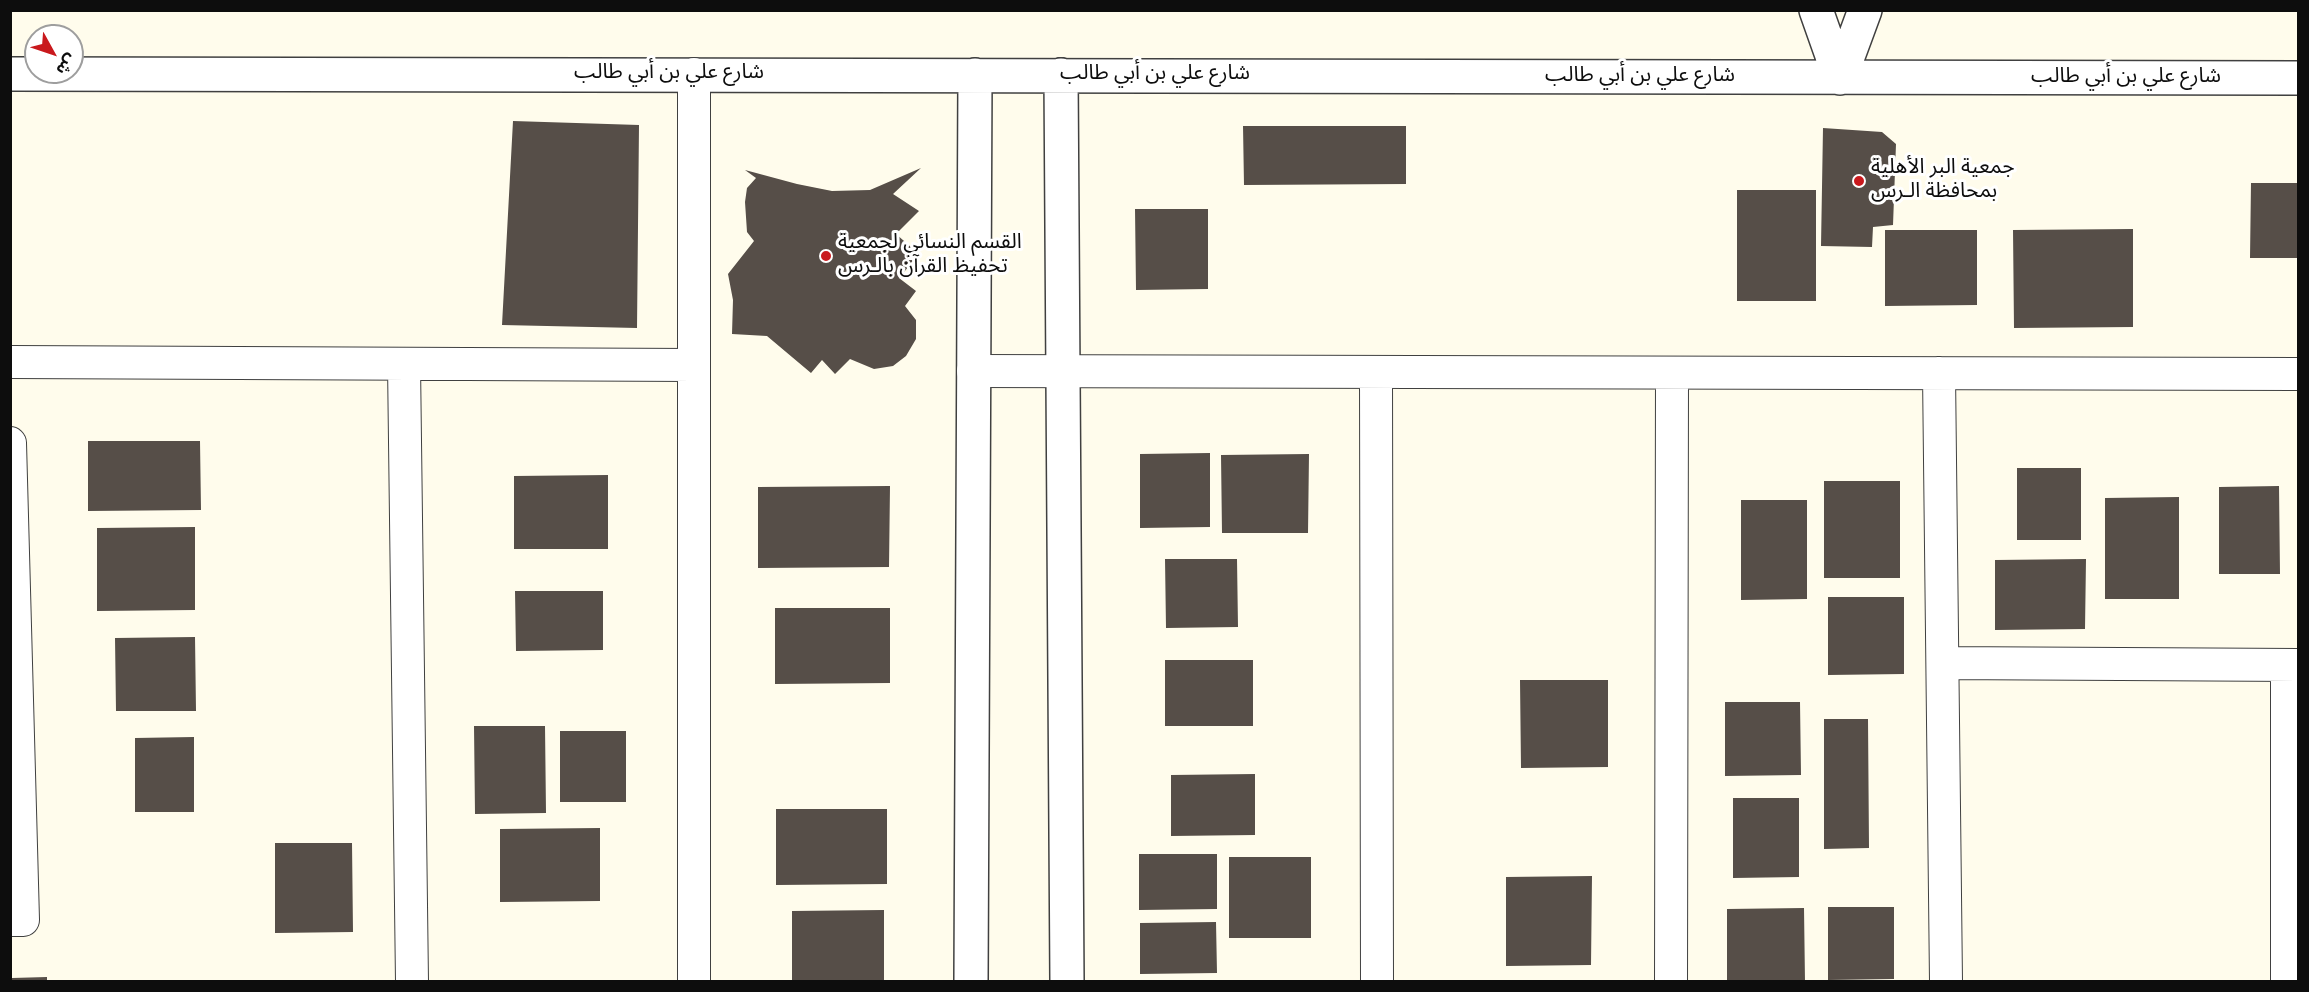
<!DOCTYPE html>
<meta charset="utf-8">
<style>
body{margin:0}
#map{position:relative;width:2309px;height:992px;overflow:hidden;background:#fffcec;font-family:Spectral,"Noto Sans Arabic",serif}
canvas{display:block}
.frame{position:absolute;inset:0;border:12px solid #0d0d0d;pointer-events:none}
.north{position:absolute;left:24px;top:24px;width:60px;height:60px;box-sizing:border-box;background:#fff;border:2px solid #9e9e9e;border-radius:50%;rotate:130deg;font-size:16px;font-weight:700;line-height:24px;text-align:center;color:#0d0d0d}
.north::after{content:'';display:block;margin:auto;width:21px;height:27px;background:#c9191d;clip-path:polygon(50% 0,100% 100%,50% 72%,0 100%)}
</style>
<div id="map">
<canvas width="2309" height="992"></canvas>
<div class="frame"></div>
<div class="north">ش</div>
</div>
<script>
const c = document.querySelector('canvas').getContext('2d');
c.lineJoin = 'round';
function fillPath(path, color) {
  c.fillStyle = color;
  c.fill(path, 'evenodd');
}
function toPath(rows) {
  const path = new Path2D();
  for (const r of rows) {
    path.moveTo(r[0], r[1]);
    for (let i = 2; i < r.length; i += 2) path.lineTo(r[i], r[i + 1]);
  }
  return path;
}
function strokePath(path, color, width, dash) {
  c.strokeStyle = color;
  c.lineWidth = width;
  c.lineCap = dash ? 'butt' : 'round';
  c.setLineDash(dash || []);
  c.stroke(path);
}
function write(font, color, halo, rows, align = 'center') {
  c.font = font + ' Spectral,"Noto Sans Arabic",serif';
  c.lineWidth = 6;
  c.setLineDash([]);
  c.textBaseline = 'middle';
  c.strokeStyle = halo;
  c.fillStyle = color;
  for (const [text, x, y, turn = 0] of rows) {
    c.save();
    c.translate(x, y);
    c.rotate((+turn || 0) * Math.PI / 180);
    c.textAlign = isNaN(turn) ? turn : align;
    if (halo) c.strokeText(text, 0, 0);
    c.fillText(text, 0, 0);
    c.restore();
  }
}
fillPath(toPath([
 [513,121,639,125,637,328,502,325],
 [1243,126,1406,126,1406,184,1244,185],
 [1823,128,1882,132,1896,144,1893,225,1873,227,1872,247,1821,246],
 [921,168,893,194,919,211,896,234,919,254,899,278,916,291,905,306,916,320,916,339,906,356,893,366,874,369,850,359,835,374,822,360,811,373,767,336,732,334,733,300,728,274,754,241,747,232,745,202,747,188,756,178,745,170,797,184,832,191,870,190],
 [2251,183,2298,183,2298,258,2250,258],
 [1737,190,1816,190,1816,301,1737,301],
 [1135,209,1208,209,1208,289,1136,290],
 [2133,229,2133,327,2014,328,2013,230],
 [1885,230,1977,230,1977,305,1885,306],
 [88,441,200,441,201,510,88,511],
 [1210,453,1210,527,1140,528,1140,454],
 [1309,454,1308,533,1222,533,1221,455],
 [2017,468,2081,468,2081,540,2017,540],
 [608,475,608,549,514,549,514,476],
 [1824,481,1900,481,1900,578,1824,578],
 [890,486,889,567,758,568,758,487],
 [2279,486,2280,574,2219,574,2219,487],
 [2179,497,2179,599,2105,599,2105,498],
 [1741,500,1807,500,1807,599,1741,600],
 [195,527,195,610,97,611,97,528],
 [1165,559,1237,559,1238,627,1166,628],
 [2086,559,2085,629,1995,630,1995,560],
 [515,591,603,591,603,650,516,651],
 [1828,597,1904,597,1904,674,1828,675],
 [775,608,890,608,890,683,775,684],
 [195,637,196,711,116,711,115,638],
 [1165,660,1253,660,1253,726,1165,726],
 [1520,680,1608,680,1608,767,1521,768],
 [1725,702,1800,702,1801,775,1725,776],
 [1824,719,1868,719,1869,848,1824,849],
 [474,726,545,726,546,813,475,814],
 [560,731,626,731,626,802,560,802],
 [194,737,194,812,135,812,135,738],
 [1255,774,1255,835,1171,836,1171,775],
 [1733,798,1799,798,1799,877,1733,878],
 [776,809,887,809,887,884,776,885],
 [600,828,600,901,500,902,500,829],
 [275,843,352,843,353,932,275,933],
 [1139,854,1217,854,1217,909,1139,910],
 [1229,857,1311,857,1311,938,1229,938],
 [1592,876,1591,965,1506,966,1506,877],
 [1828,907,1894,907,1894,979,1828,980],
 [1804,908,1805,982,1727,982,1727,909],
 [884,910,884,982,792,982,792,911],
 [1216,922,1217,973,1140,974,1140,923],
 [47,977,47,982,12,982,12,978]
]), '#564e48');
const minor = toPath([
 [694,74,694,982],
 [10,362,694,365],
 [404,364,412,982],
 [973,371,2298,374],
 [1376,372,1377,982],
 [1939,373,1946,982],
 [10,443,23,920,10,920],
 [1943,663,2298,665],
 [2287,665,2287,982],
 [1671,982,1672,373]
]);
const tertiary = toPath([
 [1816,10,1840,78],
 [10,74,2298,78],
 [1061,75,1067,982],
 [1840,78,1865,10],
 [971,982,975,75]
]);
strokePath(minor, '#404040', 34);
strokePath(tertiary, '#404040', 36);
strokePath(minor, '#fff', 32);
strokePath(tertiary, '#fff', 33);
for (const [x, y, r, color] of [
 [1859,181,6,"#c9191d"],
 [826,256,6,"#c9191d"]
]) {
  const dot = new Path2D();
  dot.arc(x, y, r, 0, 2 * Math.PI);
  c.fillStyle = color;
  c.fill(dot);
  strokePath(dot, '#fff', 2);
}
write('21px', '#0d0d0d', '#fff', [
 ["شارع علي بن أبي طالب",669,74],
 ["شارع علي بن أبي طالب",1155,75],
 ["شارع علي بن أبي طالب",1640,77],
 ["شارع علي بن أبي طالب",2126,78]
]);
write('21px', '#0d0d0d', '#fff', [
 ["جمعية البر الأهلية",1871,169],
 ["بمحافظة الـرس",1871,193],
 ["القسم النسائي لجمعية",838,244],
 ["تحفيظ القرآن بالـرس",838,268]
], 'left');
</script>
